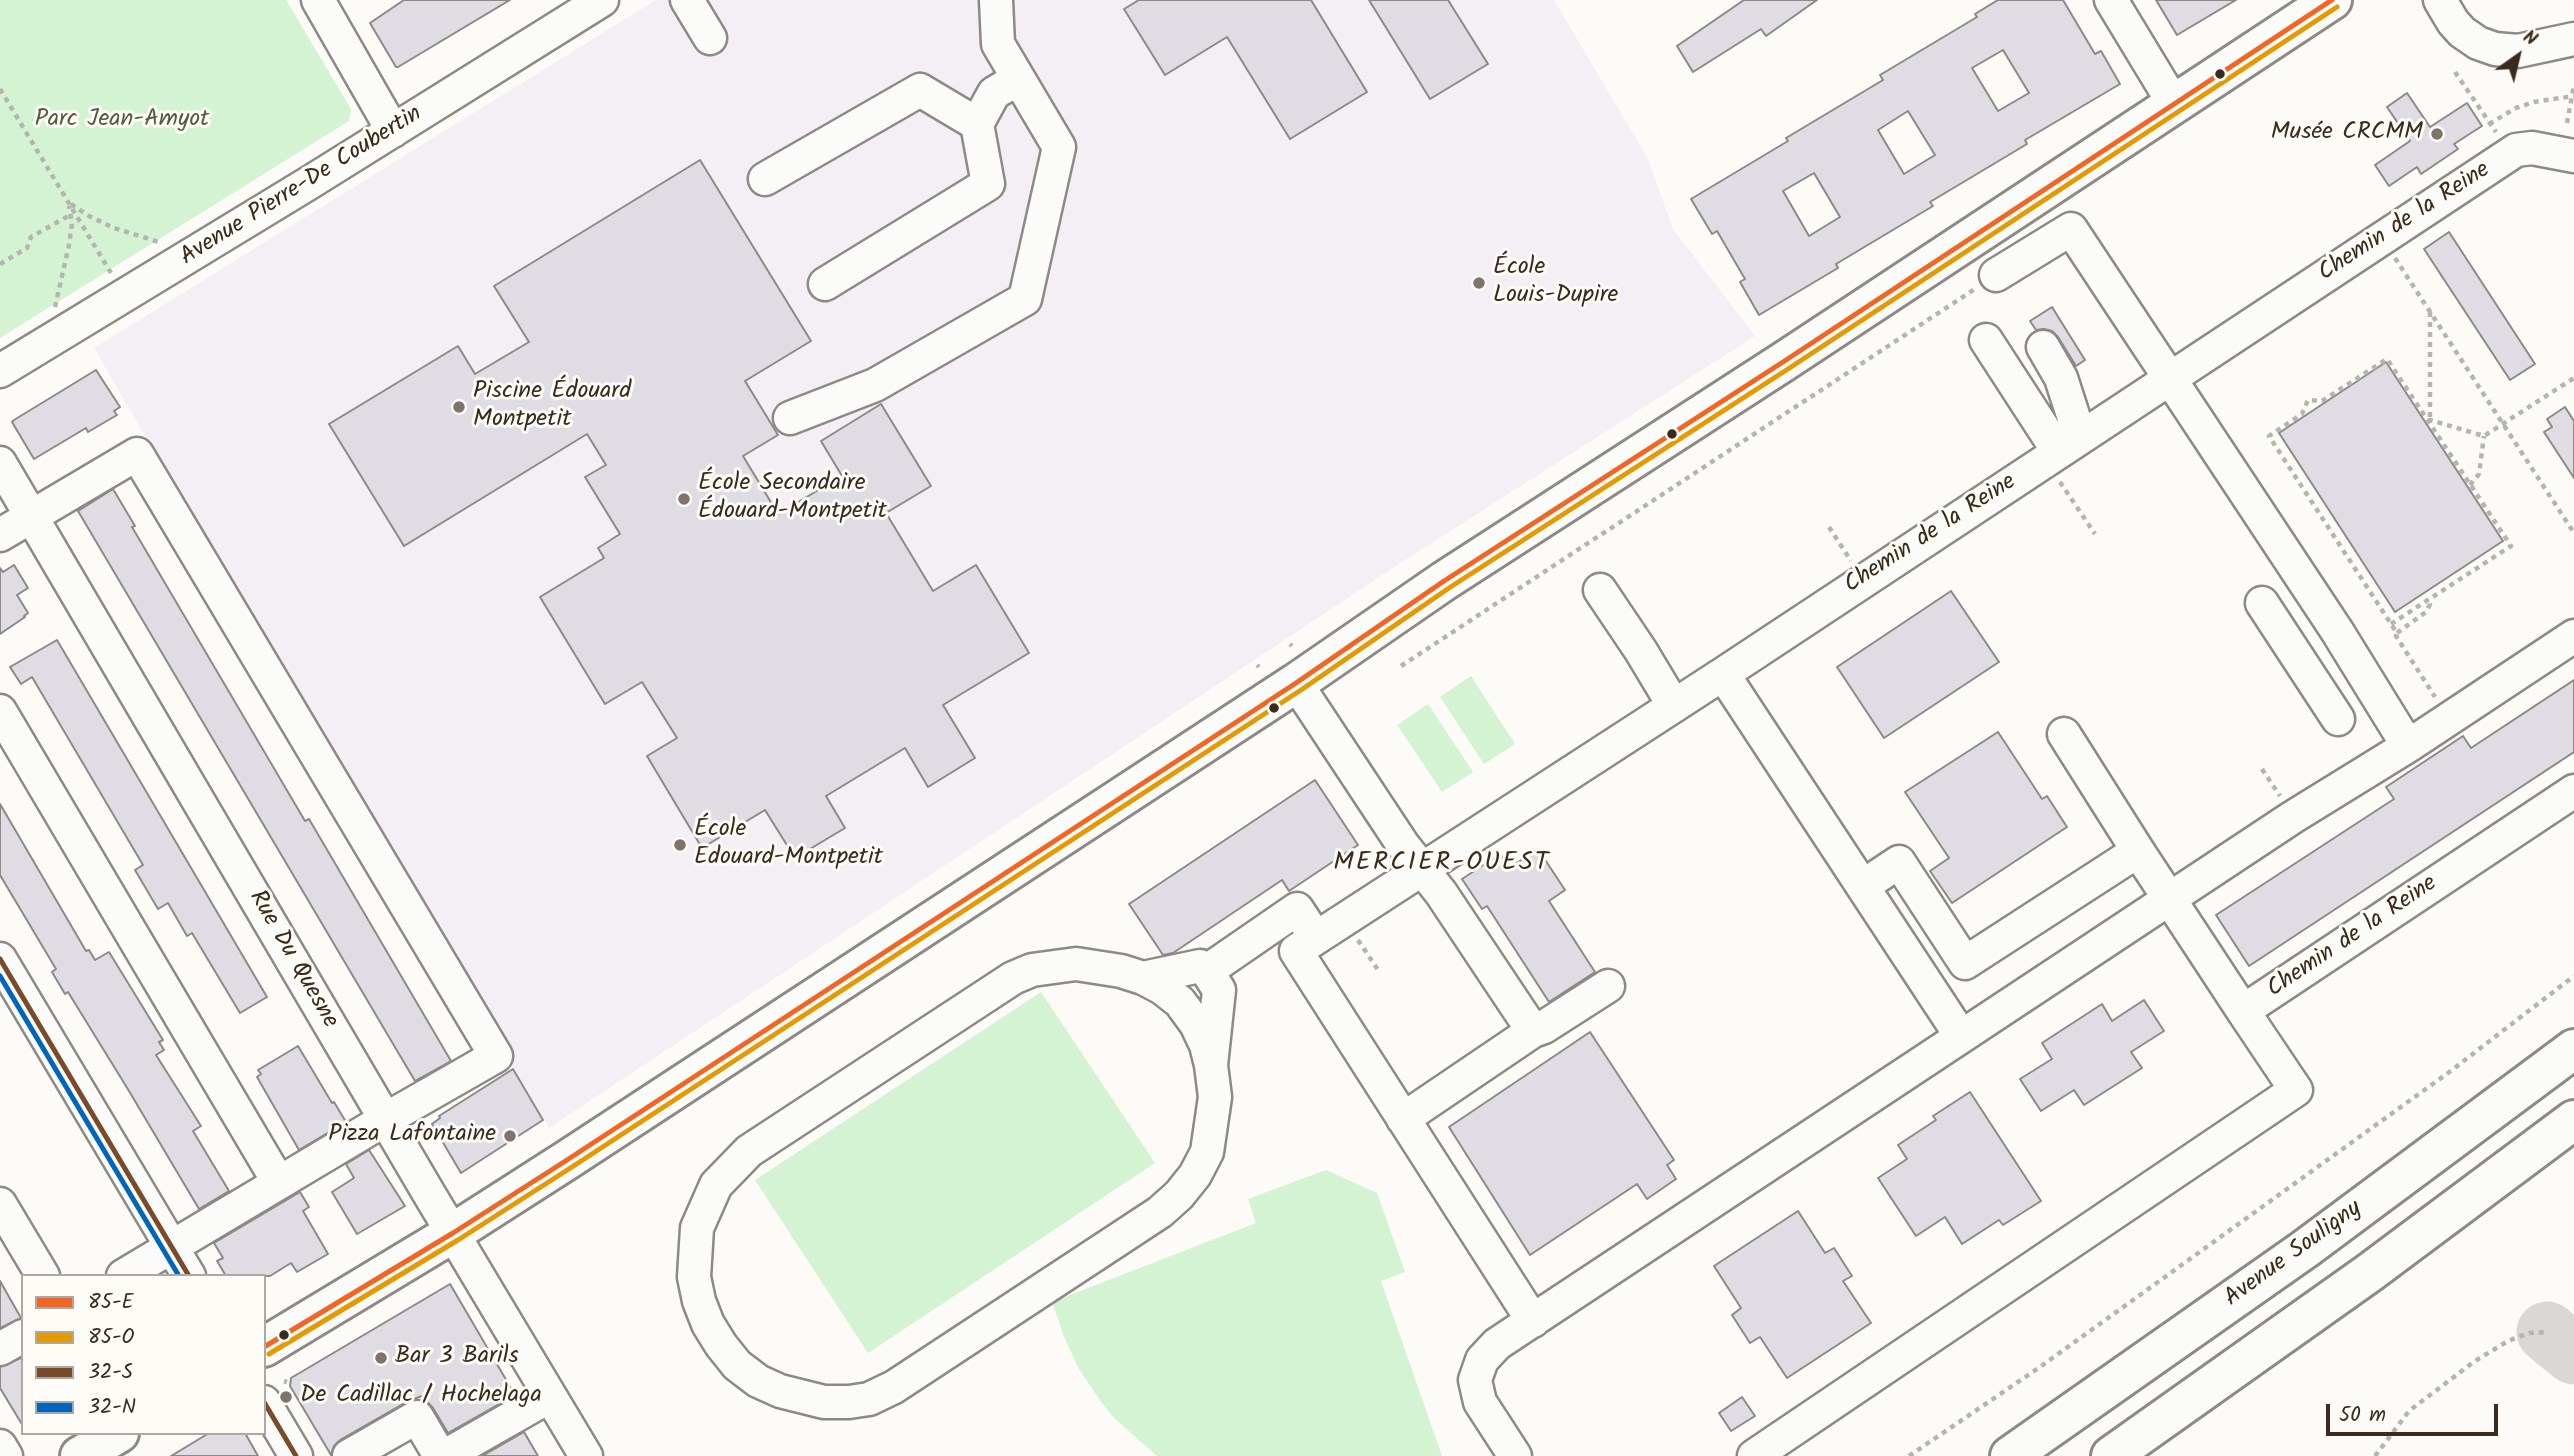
<!DOCTYPE html>
<meta charset="utf-8">
<style>
body{margin:0}
#map{position:relative;width:2574px;height:1456px;overflow:hidden;background:#fcfbf8;font-family:Kalam,sans-serif}
canvas{display:block}
.legend{position:absolute;left:21px;top:1274px;width:245px;height:161px;box-sizing:border-box;background:#fdfcf7;border:2px solid #afa8a0;margin:0;padding:9px 12px;list-style:none;font-size:21px;color:#3b2a1e}
.legend li{display:flex;align-items:center;gap:14px;height:35px}
.legend b{width:35px;border:2px solid #afa8a0}
.north{position:absolute;left:2483px;top:21px;width:70px;height:70px;-webkit-text-stroke:5px #fdfcf7;paint-order:stroke;rotate:34deg;font-size:19px;font-weight:700;line-height:28px;text-align:center;color:#3b2a1e}
.north::after{content:'';display:block;margin:auto;width:24px;height:32px;background:#3b2a1e;clip-path:polygon(50% 0,100% 100%,50% 72%,0 100%)}
.scale{position:absolute;left:2326px;top:1404px;width:172px;height:32px;box-sizing:border-box;border:4px solid #3b2a1e;border-top:0;padding-left:9px;font-size:21px;line-height:24px;white-space:nowrap;color:#3b2a1e;-webkit-text-stroke:5px #fdfcf7;paint-order:stroke}
</style>
<div id="map">
<canvas width="2574" height="1456"></canvas>
<ul class="legend">
<li><b style="height:9px;background:#f26522"></b>85-E</li>
<li><b style="height:9px;background:#e49a03"></b>85-O</li>
<li><b style="height:9px;background:#7a4b2a"></b>32-S</li>
<li><b style="height:9px;background:#0065bd"></b>32-N</li>
</ul>
<div class="north">N</div>
<div class="scale">50 m</div>
</div>
<script>
const c = document.querySelector('canvas').getContext('2d');
c.lineJoin = 'round';
function fillPath(path, color) {
  c.fillStyle = color;
  c.fill(path, 'evenodd');
}
function toPath(rows) {
  const path = new Path2D();
  for (const r of rows) {
    path.moveTo(r[0], r[1]);
    for (let i = 2; i < r.length; i += 2) path.lineTo(r[i], r[i + 1]);
  }
  return path;
}
function strokePath(path, color, width, dash) {
  c.strokeStyle = color;
  c.lineWidth = width;
  c.lineCap = dash ? 'butt' : 'round';
  c.setLineDash(dash || []);
  c.stroke(path);
}
function write(font, color, halo, rows, align = 'center') {
  c.font = font + ' Kalam,sans-serif';
  c.lineWidth = 6;
  c.setLineDash([]);
  c.textBaseline = 'middle';
  c.strokeStyle = halo;
  c.fillStyle = color;
  for (const [text, x, y, turn = 0] of rows) {
    c.save();
    c.translate(x, y);
    c.rotate((+turn || 0) * Math.PI / 180);
    c.textAlign = isNaN(turn) ? turn : align;
    if (halo) c.strokeText(text, 0, 0);
    c.fillText(text, 0, 0);
    c.restore();
  }
}
fillPath(toPath([
 [656,0,1554,0,1648,159,1673,229,1755,336,1402,562,549,1128,94,348]
]), '#f3eff4');
fillPath(toPath([
 [0,0,286,0,351,109,349,121,0,338],
 [1471,676,1515,744,1484,764,1440,697],
 [1428,704,1473,772,1442,792,1397,725],
 [1041,992,1155,1163,868,1353,755,1180],
 [1326,1170,1377,1193,1405,1272,1381,1281,1442,1456,1157,1456,1113,1417,1097,1396,1079,1369,1064,1337,1052,1302,1256,1223,1248,1199]
]), '#d3f3d2');
strokePath(toPath([
 [2547,1332,2574,1354]
]), '#d9d8d4', 61);
const building = toPath([
 [404,0,510,0,398,67,396,67,370,23,404,0],
 [1139,0,1311,0,1367,92,1290,139,1227,37,1165,75,1124,9,1139,0],
 [1369,0,1448,0,1488,64,1430,99,1369,0],
 [1744,0,1817,0,1766,36,1761,29,1693,72,1677,46,1744,0],
 [1998,0,2063,0,2095,54,2101,51,2120,84,2025,140,2027,144,1930,202,1933,206,1836,264,1838,268,1759,315,1740,282,1745,279,1717,231,1712,234,1691,199,1788,141,1786,138,1883,80,1880,75,1977,17,1975,14,1998,0],
 [2003,50,2029,93,1998,111,1972,68,2003,50],
 [1908,111,1935,155,1904,174,1878,130,1908,111],
 [1814,173,1840,217,1809,236,1783,191,1814,173],
 [2156,0,2236,0,2177,35,2156,0],
 [2407,93,2430,127,2467,103,2482,126,2454,144,2458,149,2421,174,2417,167,2389,186,2375,165,2410,141,2387,107,2407,93],
 [700,160,811,341,745,381,778,435,743,456,778,514,842,476,821,441,881,404,931,486,886,513,933,591,976,565,1029,653,943,705,975,758,928,787,905,748,826,796,845,828,795,858,765,810,702,848,647,756,677,738,642,682,605,704,540,597,604,558,598,548,620,534,585,477,606,465,587,434,404,546,329,424,458,346,475,374,529,342,494,286,700,160],
 [2449,232,2535,364,2510,380,2424,249,2449,232],
 [2052,307,2085,360,2076,366,2058,337,2052,331,2044,329,2036,330,2030,321,2052,307],
 [2386,362,2503,541,2395,612,2279,433,2386,362],
 [96,370,120,407,114,411,117,415,88,432,86,428,34,459,12,422,14,420,96,370],
 [2565,407,2574,421,2574,478,2544,432,2552,427,2547,419,2565,407],
 [113,489,135,526,132,527,305,821,309,819,451,1061,415,1081,78,511,113,489],
 [14,565,28,588,17,595,28,613,24,616,25,617,0,634,0,568,3,572,14,565],
 [1951,591,1999,662,1884,738,1837,667,1951,591],
 [57,640,267,997,240,1013,192,933,187,936,168,903,158,909,135,870,143,865,32,677,21,684,10,667,57,640],
 [2574,680,2574,752,2249,966,2216,915,2394,799,2386,787,2463,736,2471,748,2574,680],
 [1998,732,2042,799,2047,796,2067,827,1952,903,1930,871,1949,858,1905,792,1998,732],
 [1315,780,1358,845,1289,891,1282,880,1173,953,1163,955,1129,904,1315,780],
 [0,804,86,951,89,950,95,960,109,952,163,1040,159,1042,164,1050,156,1055,201,1126,193,1131,229,1191,199,1209,129,1091,68,992,65,994,52,972,56,969,0,875,0,804],
 [1538,849,1565,890,1549,901,1595,972,1549,1002,1487,906,1482,909,1462,879,1500,854,1509,868,1538,849],
 [2144,1000,2164,1031,2131,1052,2142,1068,2084,1105,2074,1090,2041,1111,2020,1079,2052,1059,2042,1043,2102,1004,2112,1021,2144,1000],
 [1590,1032,1674,1160,1667,1165,1676,1179,1647,1199,1637,1184,1530,1255,1449,1127,1590,1032],
 [298,1046,332,1103,334,1102,346,1122,299,1150,257,1077,261,1074,258,1070,298,1046],
 [513,1069,543,1120,461,1173,432,1124,440,1118,439,1116,513,1069],
 [1970,1092,2041,1201,2003,1225,1999,1220,1962,1244,1945,1217,1916,1236,1878,1178,1907,1159,1898,1145,1936,1120,1933,1116,1970,1092],
 [369,1150,405,1206,357,1234,332,1192,354,1178,346,1164,369,1150],
 [300,1192,309,1207,303,1211,328,1254,297,1272,291,1263,270,1276,226,1276,217,1261,223,1258,214,1243,300,1192],
 [1798,1211,1825,1253,1834,1248,1852,1276,1843,1281,1871,1323,1787,1378,1760,1337,1750,1343,1732,1315,1741,1308,1714,1266,1798,1211],
 [0,1281,21,1318,0,1328,0,1281],
 [450,1284,515,1395,448,1433,433,1408,422,1396,408,1401,340,1440,334,1446,331,1455,290,1386,291,1378,450,1284],
 [23,1357,23,1426,0,1388,0,1367,23,1357],
 [1742,1397,1755,1416,1731,1431,1719,1413,1742,1397],
 [524,1432,538,1456,482,1456,524,1432],
 [209,1433,245,1433,258,1456,171,1456,209,1433]
]);
fillPath(building, '#dfdce4');
strokePath(building, '#8d8985', 2);
const minor = toPath([
 [318,0,393,131],
 [687,0,710,38],
 [2111,0,2174,104],
 [2440,0,2453,22,2462,32,2478,43,2495,49,2518,51,2574,39],
 [765,179,920,90,977,124],
 [1996,275,2071,229,2337,631,2408,746],
 [825,284,988,184,977,124,994,93,1018,79],
 [1986,340,2058,451],
 [2043,347,2061,378,2080,437],
 [0,371,309,183,602,0],
 [790,418,875,385,1025,299,1059,147,998,44,996,0],
 [0,463,428,1192,586,1456],
 [0,535,137,454,496,1056,386,1119,123,1276],
 [1600,590,1641,651,1674,706],
 [2262,603,2338,719],
 [1723,674,1961,1036],
 [1296,683,1403,845,1441,893,1533,1031,1403,1119],
 [0,711,279,1183],
 [2064,734,2138,851],
 [1863,886,1899,862,1965,963,2138,851,2243,1011,2574,791],
 [0,959,189,1276],
 [1207,971,1297,909,1316,938],
 [1143,978,1162,988,1180,1002,1196,1024,1206,1045,1211,1065,1215,1097,1207,1152,1195,1175,1179,1195,1160,1212,894,1387,869,1399,849,1402,824,1402,780,1391,758,1381,737,1365,721,1345,708,1324,699,1301,694,1277,697,1228,716,1185,749,1151,1013,978,1032,970,1076,964,1121,971,1143,978,1200,966,1207,971,1219,990,1211,1065],
 [1533,1031,1544,1027,1608,986],
 [0,1204,43,1276],
 [1533,1321,1296,951,1723,674,2516,150,2532,148,2574,156],
 [0,1349,23,1336],
 [264,1402,296,1456],
 [0,1446,6,1456],
 [349,1456,417,1417,440,1456],
 [445,1456,550,1396],
 [1515,1456,1480,1402,1475,1380,1482,1360,1497,1344,2293,817,2408,746,2574,636],
 [1754,1456,2296,1090,2243,1011]
]);
const major = toPath([
 [264,1347,453,1233,567,1160,1296,683,1444,581,1783,362,2332,0],
 [80,1456,119,1433]
]);
const highway = toPath([
 [2010,1456,2305,1249,2574,1049],
 [2111,1456,2369,1273,2574,1120]
]);
strokePath(minor, '#8d8985', 37);
strokePath(major, '#8d8985', 44);
strokePath(highway, '#8d8985', 44);
strokePath(toPath([
 [2455,72,2496,132],
 [0,89,111,273],
 [2567,123,2574,85],
 [2489,124,2516,108,2534,102,2574,96],
 [71,204,89,216,114,228,159,242],
 [2395,258,2574,533],
 [0,264,27,248,31,237,70,215],
 [55,307,69,245,72,224,69,206],
 [2430,312,2430,420],
 [2428,421,2430,420,2484,436,2574,378],
 [2060,482,2095,534],
 [2470,485,2479,474,2484,436],
 [1829,527,1851,561],
 [2391,624,2511,546,2387,359,2322,401,2308,400,2302,414,2269,436,2391,624,2397,633,2396,636,2435,697],
 [2397,633,2426,612,2430,604,2428,600],
 [1290,644,1292,646],
 [1257,665,1259,667],
 [1401,666,1975,289],
 [2262,769,2280,796],
 [1358,940,1380,973],
 [284,1381,287,1382],
 [1909,1456,2040,1367,2448,1073,2574,976],
 [2375,1456,2409,1411,2475,1361,2508,1341,2529,1333,2547,1332]
]), '#b6b4b1', 4.5, [5, 5]);
strokePath(minor, '#fbfbf9', 32);
strokePath(major, '#fbfbf9', 38);
strokePath(highway, '#fbfbf9', 38);
strokePath(toPath([
 [264,1347,453,1233,567,1160,1296,683,1444,581,1783,362,2332,0]
]), '#f26522', 5);
strokePath(toPath([
 [269,1354,458,1240,572,1167,1301,690,1449,588,1788,369,2337,7]
]), '#e49a03', 5);
strokePath(toPath([
 [0,959,189,1276],
 [264,1402,296,1456]
]), '#7a4b2a', 5);
strokePath(toPath([
 [0,976,179,1276]
]), '#0065bd', 5);
for (const [x, y, r, color] of [
 [2220,74,6,"#3b2a1e"],
 [2437,134,7,"#7f736a"],
 [1479,283,7,"#7f736a"],
 [459,407,7,"#7f736a"],
 [1672,434,6,"#3b2a1e"],
 [684,499,7,"#7f736a"],
 [1274,708,6,"#3b2a1e"],
 [680,845,7,"#7f736a"],
 [510,1136,7,"#7f736a"],
 [284,1335,6,"#3b2a1e"],
 [381,1358,7,"#7f736a"],
 [286,1397,7,"#7f736a"]
]) {
  const dot = new Path2D();
  dot.arc(x, y, r, 0, 2 * Math.PI);
  c.fillStyle = color;
  c.fill(dot);
  strokePath(dot, '#fdfcf7', 2.5);
}
write('24px', '#585b43', '#fdfcf7', [
 ["Parc Jean-Amyot",122,121]
]);
write('24px', '#3b2a1e', '#fdfcf7', [
 ["Musée CRCMM",2423,134,"right"],
 ["École",1493,269],
 ["Louis-Dupire",1493,297],
 ["Piscine Édouard",473,393],
 ["Montpetit",473,421],
 ["École Secondaire",698,485],
 ["Édouard-Montpetit",698,513],
 ["École",694,831],
 ["Edouard-Montpetit",694,859],
 ["Pizza Lafontaine",496,1136,"right"],
 ["Bar 3 Barils",395,1358],
 ["De Cadillac / Hochelaga",300,1397]
], 'left');
write('24px', '#3b2a1e', '#fdfcf7', [
 ["Avenue Pierre-De Coubertin",302,187,-32],
 ["Chemin de la Reine",2405,223,-33],
 ["Chemin de la Reine",1931,535,-33],
 ["Chemin de la Reine",2353,938,-34],
 ["Rue Du Quesne",292,960,60],
 ["Avenue Souligny",2294,1255,-36]
]);
c.letterSpacing = '2px';
write('26px', '#3b2a1e', '#fdfcf7', [
 ["MERCIER-OUEST",1442,865]
]);
c.letterSpacing = '0px';
</script>
